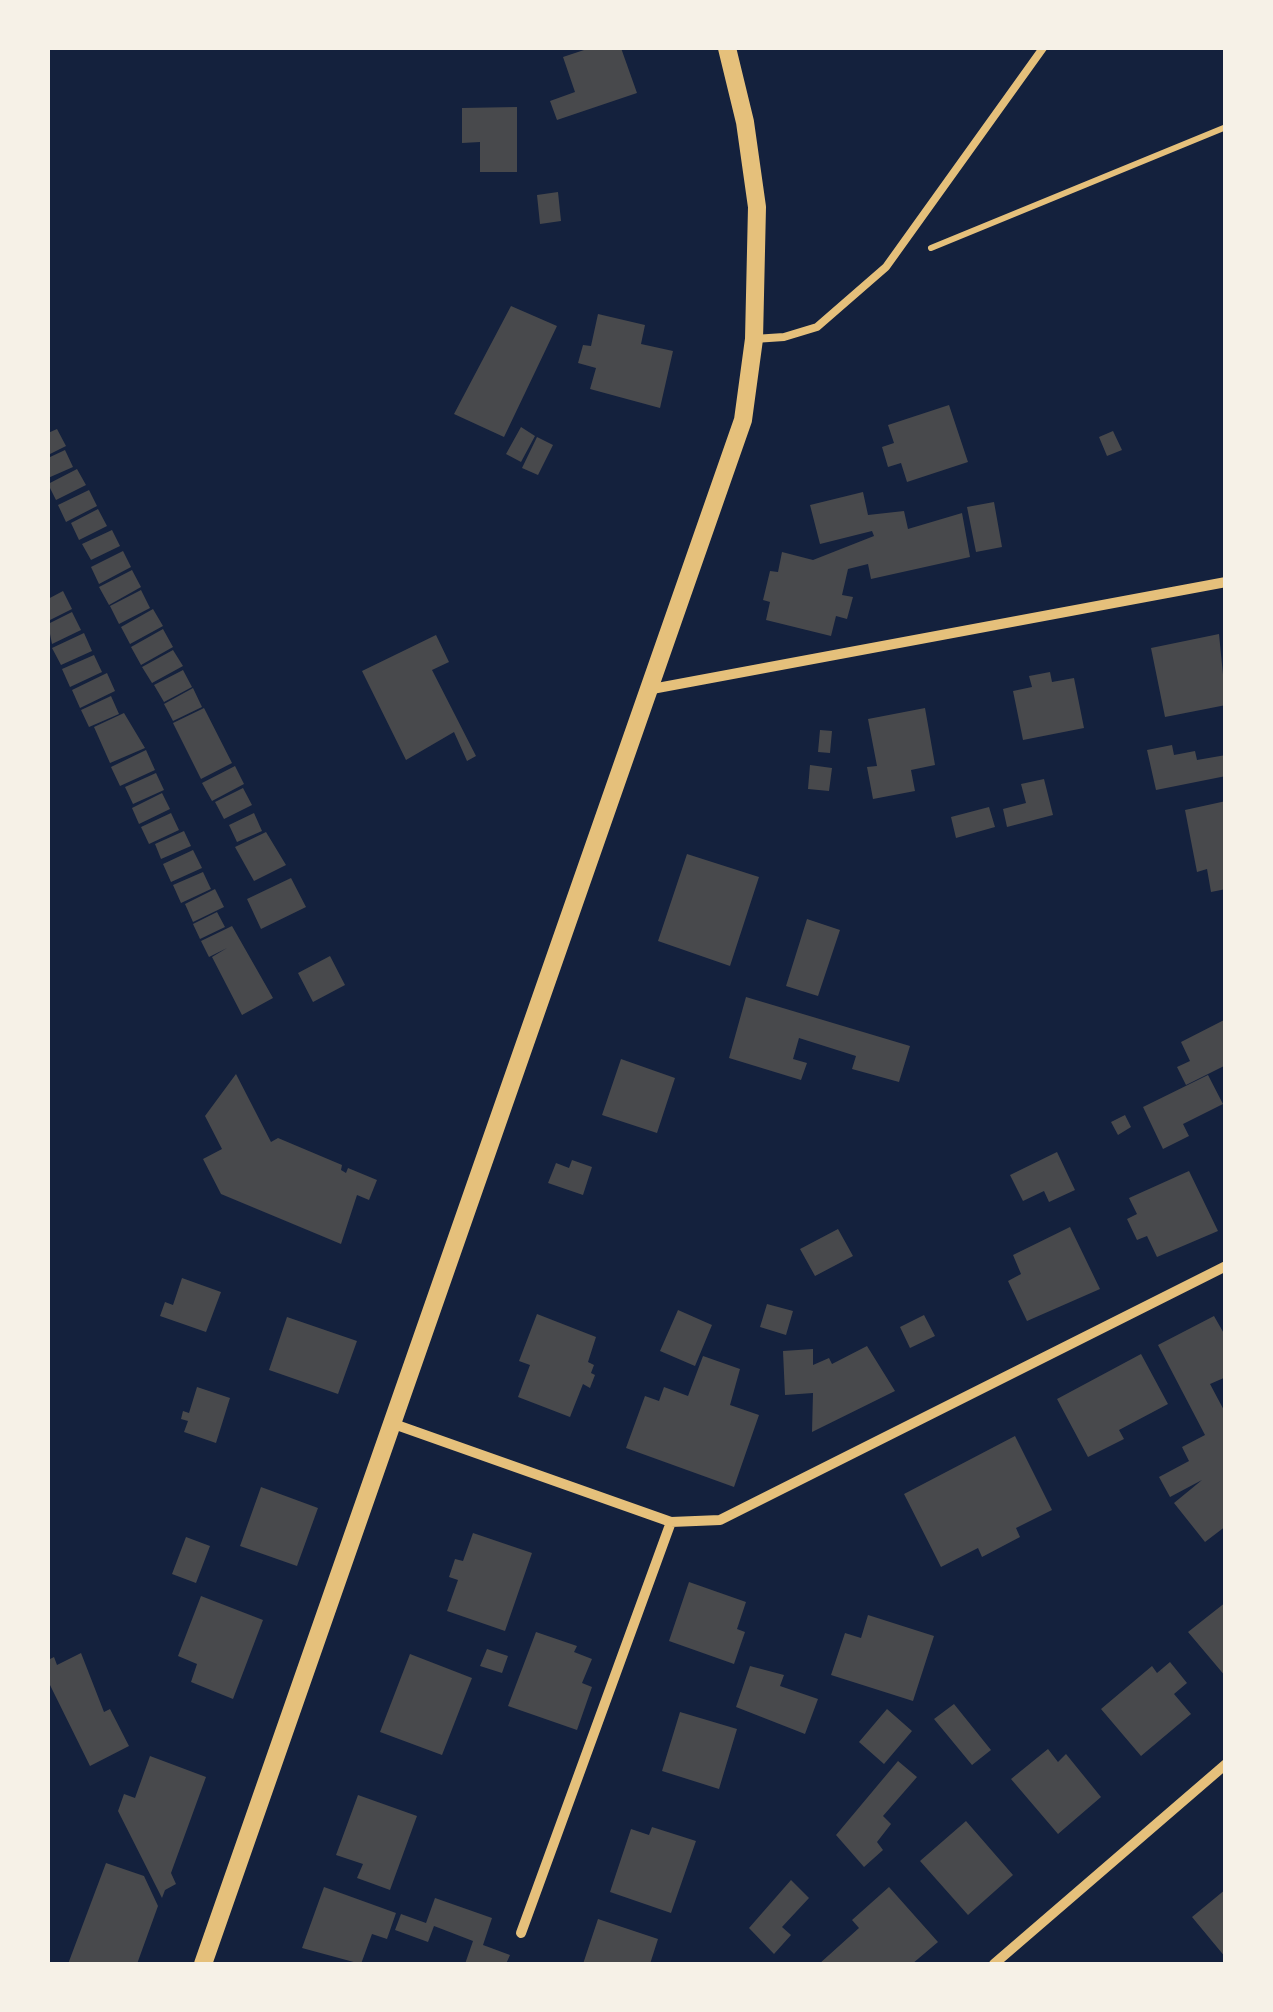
<!DOCTYPE html>
<style>
body{margin:0}
#map{position:relative;width:1273px;height:2012px;overflow:hidden;background:#14213d;font-family:"Archivo Narrow",sans-serif}
canvas{display:block}
.frame{position:absolute;inset:0;border:50px solid #f6f1e7;pointer-events:none}
</style>
<div id="map">
<canvas width="1273" height="2012"></canvas>
<div class="frame"></div>
</div>
<script>
const c = document.querySelector('canvas').getContext('2d');
c.lineJoin = 'round';
function fillPath(path, color) {
  c.fillStyle = color;
  c.fill(path, 'evenodd');
}
function toPath(rows) {
  const path = new Path2D();
  for (const r of rows) {
    path.moveTo(r[0], r[1]);
    for (let i = 2; i < r.length; i += 2) path.lineTo(r[i], r[i + 1]);
  }
  return path;
}
function strokePath(path, color, width, dash) {
  c.strokeStyle = color;
  c.lineWidth = width;
  c.lineCap = dash ? 'butt' : 'round';
  c.setLineDash(dash || []);
  c.stroke(path);
}
fillPath(toPath([
 [590,48,621,48,637,93,557,120,550,101,575,92,563,57],
 [517,107,517,172,480,172,480,142,462,143,462,108],
 [558,192,561,221,540,224,537,195],
 [511,306,557,326,504,437,454,414],
 [598,314,645,325,641,344,673,351,660,408,590,389,596,368,578,363,583,345,591,346],
 [949,405,968,462,907,482,901,463,888,467,882,447,894,443,888,425],
 [521,427,535,436,521,462,506,454],
 [57,429,66,446,48,455,48,433],
 [1113,431,1122,450,1107,456,1099,437],
 [537,437,553,445,538,475,522,468],
 [65,450,73,467,48,478,48,458],
 [77,469,86,485,56,500,48,484],
 [89,490,97,506,66,522,58,505],
 [863,492,868,515,904,511,908,529,962,513,970,557,871,579,868,564,848,569,842,595,853,597,847,619,836,616,831,636,766,620,770,602,763,600,770,571,778,572,782,552,813,560,874,536,872,531,820,544,810,505],
 [994,502,1002,547,976,552,967,507],
 [98,509,107,526,79,540,71,523],
 [112,530,120,546,91,560,82,544],
 [123,551,131,567,99,584,91,567],
 [132,570,141,587,109,605,99,587],
 [141,590,150,608,119,624,110,606],
 [63,591,72,609,48,621,48,599],
 [153,609,163,626,130,644,121,627],
 [72,612,81,630,52,644,48,624],
 [163,629,173,647,141,665,131,647],
 [84,633,92,651,61,665,52,648],
 [1219,634,1226,705,1165,717,1151,648],
 [436,635,449,662,432,670,476,756,467,761,454,732,406,760,362,671],
 [173,650,183,666,152,683,142,667],
 [94,655,102,672,70,687,62,669],
 [183,670,192,687,164,702,154,685],
 [1050,672,1052,682,1074,678,1084,728,1023,740,1013,691,1032,687,1029,676],
 [107,673,115,691,80,708,72,690],
 [193,688,202,707,173,721,164,704],
 [111,696,119,714,89,727,81,710],
 [204,708,232,763,201,779,173,723],
 [925,708,935,765,911,770,915,791,873,799,867,767,877,766,868,719],
 [124,713,145,748,110,763,94,727],
 [820,730,832,731,830,753,818,752],
 [1172,745,1174,755,1195,751,1197,760,1226,755,1226,776,1156,790,1147,750],
 [146,750,155,770,120,786,111,767],
 [810,765,832,768,829,791,808,789],
 [235,766,244,784,212,801,202,783],
 [156,773,164,790,133,804,125,787],
 [1044,779,1053,815,1007,827,1003,809,1026,803,1021,784],
 [243,788,252,805,224,819,215,802],
 [162,793,170,809,139,824,132,808],
 [1226,801,1226,889,1211,892,1207,869,1197,872,1185,810],
 [989,807,995,827,956,838,951,817],
 [171,813,179,830,149,844,141,827],
 [254,813,262,831,237,842,229,825],
 [184,831,191,846,161,859,155,844],
 [266,832,286,865,254,881,235,847],
 [193,850,202,868,171,882,163,864],
 [687,854,759,877,730,966,658,941],
 [203,872,211,889,181,903,173,885],
 [291,878,306,907,261,929,247,899],
 [215,889,224,907,193,922,185,904],
 [217,912,225,927,200,939,193,924],
 [807,919,840,930,818,996,786,986],
 [232,926,273,998,242,1015,212,957,227,948,209,957,201,941],
 [330,956,345,985,313,1002,298,973],
 [746,997,910,1046,899,1082,852,1069,856,1056,799,1038,793,1059,807,1063,801,1080,729,1058],
 [1226,1019,1226,1065,1186,1085,1177,1067,1190,1061,1181,1042],
 [621,1059,675,1078,657,1133,602,1115],
 [236,1074,271,1142,278,1138,342,1165,341,1170,346,1173,348,1168,377,1180,369,1200,357,1195,341,1244,221,1194,203,1159,222,1149,205,1116],
 [1208,1075,1223,1104,1183,1124,1189,1136,1163,1149,1143,1107],
 [1125,1115,1131,1127,1118,1135,1111,1122],
 [1057,1152,1075,1190,1049,1202,1044,1191,1023,1201,1010,1175],
 [572,1160,592,1167,583,1195,548,1183,556,1163,569,1168],
 [1189,1171,1218,1231,1157,1257,1147,1236,1137,1240,1127,1219,1137,1214,1129,1198],
 [1070,1227,1100,1289,1027,1321,1008,1281,1021,1274,1013,1255],
 [838,1229,853,1256,815,1276,800,1249],
 [182,1278,221,1292,206,1332,160,1316,165,1302,173,1305],
 [767,1304,793,1311,786,1335,760,1327],
 [678,1310,712,1325,695,1366,660,1351],
 [537,1314,596,1337,588,1362,594,1365,591,1373,595,1375,590,1388,583,1384,570,1417,518,1397,530,1365,519,1361],
 [924,1315,935,1336,910,1348,900,1327],
 [1214,1316,1226,1337,1226,1377,1210,1384,1226,1414,1226,1526,1205,1542,1174,1503,1202,1480,1170,1497,1159,1477,1189,1461,1182,1447,1205,1435,1158,1345],
 [287,1317,357,1341,338,1394,269,1370],
 [867,1346,895,1391,812,1432,813,1393,785,1395,783,1351,813,1349,813,1365,829,1358,832,1364],
 [1141,1354,1168,1404,1119,1430,1124,1439,1088,1457,1057,1399],
 [703,1356,740,1369,730,1405,759,1415,734,1487,626,1448,645,1396,659,1401,664,1387,688,1396],
 [197,1387,230,1398,216,1443,184,1432,188,1421,181,1419,183,1411,189,1413],
 [1015,1436,1052,1510,1016,1528,1020,1537,982,1557,978,1548,941,1567,904,1494],
 [261,1487,318,1508,297,1566,240,1546],
 [473,1533,532,1553,505,1631,447,1611,458,1580,449,1577,455,1559,463,1561],
 [186,1537,210,1546,196,1583,172,1574],
 [689,1582,746,1602,737,1629,745,1632,734,1664,669,1641],
 [201,1596,263,1620,233,1699,191,1682,197,1664,178,1656],
 [1226,1602,1226,1677,1188,1632],
 [868,1615,934,1636,913,1701,831,1675,845,1633,861,1638],
 [536,1632,577,1646,574,1652,592,1659,582,1683,592,1687,577,1730,508,1706],
 [487,1649,508,1656,502,1673,480,1666],
 [81,1653,104,1712,110,1709,129,1746,90,1766,48,1681,48,1660,54,1657,57,1665],
 [410,1654,472,1678,442,1755,380,1732],
 [1170,1662,1187,1683,1174,1694,1191,1714,1141,1756,1101,1709,1152,1666,1157,1673],
 [750,1666,784,1675,780,1686,818,1699,805,1734,736,1707],
 [954,1704,991,1750,972,1765,934,1719],
 [887,1709,912,1731,884,1764,859,1742],
 [680,1712,737,1729,719,1789,662,1771],
 [1048,1749,1058,1762,1066,1754,1101,1797,1058,1834,1011,1779],
 [150,1756,206,1777,171,1873,176,1884,165,1890,162,1898,118,1811,124,1794,135,1798],
 [898,1761,917,1777,883,1816,891,1824,877,1842,883,1850,864,1867,836,1835],
 [358,1795,417,1816,390,1890,357,1878,363,1864,336,1855],
 [966,1821,1013,1875,968,1915,920,1861],
 [652,1827,696,1841,671,1913,610,1892,631,1829,649,1835],
 [106,1863,144,1876,158,1906,137,1964,68,1964],
 [791,1880,809,1898,782,1927,791,1935,774,1954,749,1928],
 [324,1887,396,1913,387,1939,372,1934,361,1964,302,1948],
 [889,1887,938,1942,912,1964,819,1964,859,1928,852,1920],
 [1226,1889,1226,1958,1192,1917],
 [435,1898,492,1918,483,1945,510,1955,506,1964,465,1964,473,1941,434,1926,428,1942,395,1930,401,1914,426,1923],
 [598,1919,658,1939,650,1964,583,1964]
]), '#48494c');
strokePath(toPath([
 [931,248,1226,127]
]), '#e5c07b', 6);
strokePath(toPath([
 [754,339,784,337,817,327,886,267,1043,48]
]), '#e5c07b', 8);
strokePath(toPath([
 [652,689,1226,582],
 [391,1423,671,1522,720,1520,1226,1266],
 [521,1933,671,1522],
 [994,1964,1226,1764]
]), '#e5c07b', 10);
strokePath(toPath([
 [203,1964,743,420,754,339,757,207,745,122,727,48]
]), '#e5c07b', 18);
</script>
